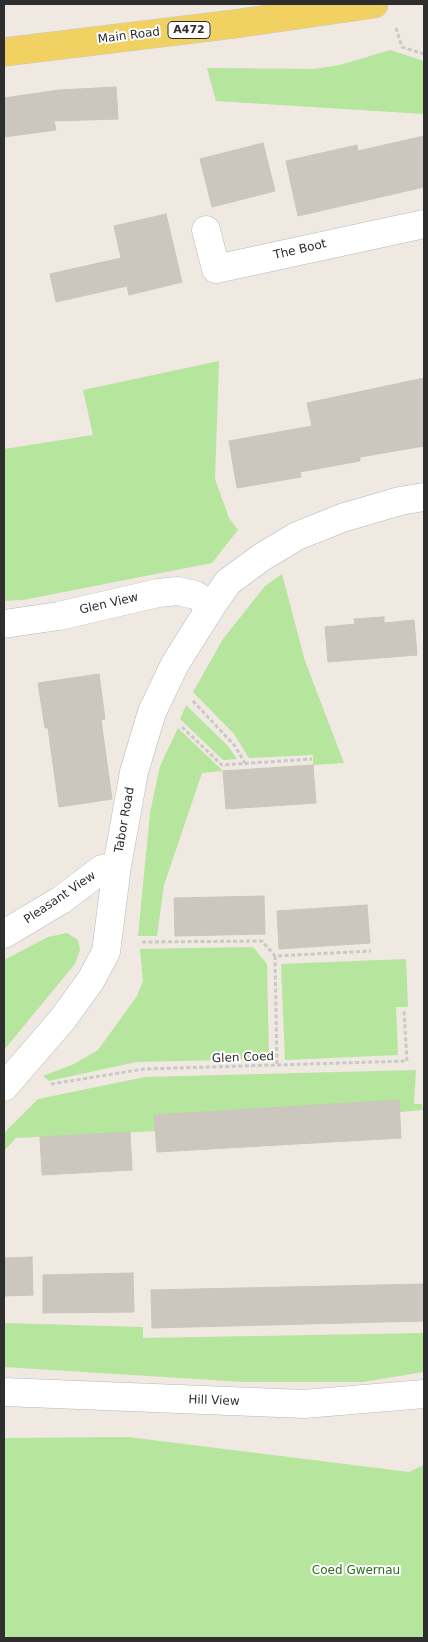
<!DOCTYPE html>
<style>
body{margin:0}
#map{position:relative;width:428px;height:1642px;overflow:hidden;background:#efe9e1;font-family:"DejaVu Sans",sans-serif}
canvas{display:block}
.frame{position:absolute;inset:0;border:5px solid #2e2e2e;pointer-events:none}
</style>
<div id="map">
<canvas width="428" height="1642"></canvas>
<div class="frame"></div>
</div>
<script>
const c = document.querySelector('canvas').getContext('2d');
c.lineJoin = 'round';
function fillPath(path, color) {
  c.fillStyle = color;
  c.fill(path, 'evenodd');
}
function toPath(rows) {
  const path = new Path2D();
  for (const r of rows) {
    path.moveTo(r[0], r[1]);
    for (let i = 2; i < r.length; i += 2) path.lineTo(r[i], r[i + 1]);
  }
  return path;
}
function strokePath(path, color, width, dash) {
  c.strokeStyle = color;
  c.lineWidth = width;
  c.lineCap = dash ? 'butt' : 'round';
  c.setLineDash(dash || []);
  c.stroke(path);
}
function write(font, color, halo, rows, align = 'center') {
  c.font = font + ' "DejaVu Sans",sans-serif';
  c.lineWidth = 4;
  c.setLineDash([]);
  c.textBaseline = 'middle';
  c.strokeStyle = halo;
  c.fillStyle = color;
  for (const [text, x, y, turn = 0] of rows) {
    c.save();
    c.translate(x, y);
    c.rotate((+turn || 0) * Math.PI / 180);
    c.textAlign = isNaN(turn) ? turn : align;
    if (halo) c.strokeText(text, 0, 0);
    c.fillText(text, 0, 0);
    c.restore();
  }
}
fillPath(toPath([
 [390,50,424,61,424,114,216,101,207,68,314,69,340,65],
 [219,361,215,479,229,518,238,530,212,563,23,600,4,601,4,449,93,435,83,390],
 [282,574,305,661,344,763,313,765,313,755,249,758,234,734,193,692,223,639,265,586],
 [186,705,228,746,237,759,223,760,180,719],
 [178,728,223,771,202,773,164,885,157,936,138,936,150,813,160,766],
 [67,933,78,940,80,950,75,964,4,1050,4,960,48,937],
 [253,947,267,964,269,1059,136,1062,49,1081,43,1076,74,1064,98,1050,137,996,143,981,140,949],
 [406,959,408,1007,396,1007,398,1055,285,1060,281,964],
 [416,1070,414,1104,422,1104,423,1110,400,1112,399,1101,155,1115,156,1131,16,1138,4,1151,4,1133,38,1099,145,1077],
 [4,1323,143,1327,143,1338,424,1333,424,1372,363,1382,244,1382,4,1367],
 [128,1437,409,1472,424,1465,424,1638,4,1638,4,1438]
]), '#b6e59e');
const building = toPath([
 [116,87,118,119,54,121,56,130,4,137,4,98,59,90,116,87],
 [424,136,424,187,298,216,286,161,357,145,358,151,424,136],
 [263,143,275,191,212,207,200,159,263,143],
 [166,214,182,282,129,295,127,286,56,302,50,274,121,258,114,226,166,214],
 [424,378,424,446,360,457,360,461,300,472,301,477,237,488,229,441,312,426,307,403,424,378],
 [384,617,384,623,414,620,417,655,328,662,325,627,355,624,354,619,384,617],
 [99,674,105,719,101,720,112,799,59,807,48,728,45,728,38,683,99,674],
 [313,765,316,803,226,809,223,771,313,765],
 [264,896,265,934,175,936,174,898,264,896],
 [367,905,370,943,279,949,277,911,367,905],
 [399,1100,401,1138,157,1152,154,1115,399,1100],
 [130,1132,132,1170,42,1175,40,1137,130,1132],
 [32,1257,33,1295,4,1296,4,1258,32,1257],
 [133,1273,134,1312,43,1313,43,1275,133,1273],
 [424,1284,424,1321,152,1328,151,1290,424,1284]
]);
fillPath(building, '#cbc7bf');
strokePath(building, '#cbc5ba', 1);
const street = toPath([
 [206,230,216,269,424,224],
 [4,624,59,616,158,593,178,591,195,595,212,605],
 [4,934,61,900,102,869,117,866],
 [4,1087,62,1020,91,980,106,952,117,866,134,772,152,712,175,664,212,605,228,582,262,557,297,536,342,518,400,501,424,497],
 [4,1392,304,1404,424,1394]
]);
const primary = toPath([
 [4,52,234,24,374,4]
]);
strokePath(street, '#b4b7c1', 29);
strokePath(primary, '#c9c9c9', 29);
strokePath(toPath([
 [396,28,402,47,424,54],
 [193,701,235,746,245,763],
 [182,727,222,765,312,759],
 [142,942,262,941,275,956,371,951],
 [275,956,277,1066],
 [51,1084,144,1069,407,1061,404,1011]
]), '#c9c9c9', 3, [4, 2.5]);
strokePath(street, '#fff', 28);
strokePath(primary, '#f2d163', 28);
for (const [x, y, w] of [
 [189,30,42]
]) {
  const box = new Path2D();
  box.roundRect(x - w / 2, y - 8.5, w, 17, 4);
  c.fillStyle = '#fff';
  c.fill(box);
  strokePath(box, '#2e2e2e', 1);
}
write('bold 11px', '#2e2e2e', null, [
 ["A472",189,30]
]);
write('12px', '#2e2e2e', '#fff', [
 ["Main Road",129,36,-7],
 ["The Boot",300,250,-13],
 ["Glen View",109,604,-13],
 ["Tabor Road",125,820,-80],
 ["Pleasant View",60,898,-34],
 ["Glen Coed",243,1058,-2],
 ["Hill View",214,1401,2]
]);
write('12px', '#2c6e1b', '#fff', [
 ["Coed Gwernau",356,1571]
]);
</script>
